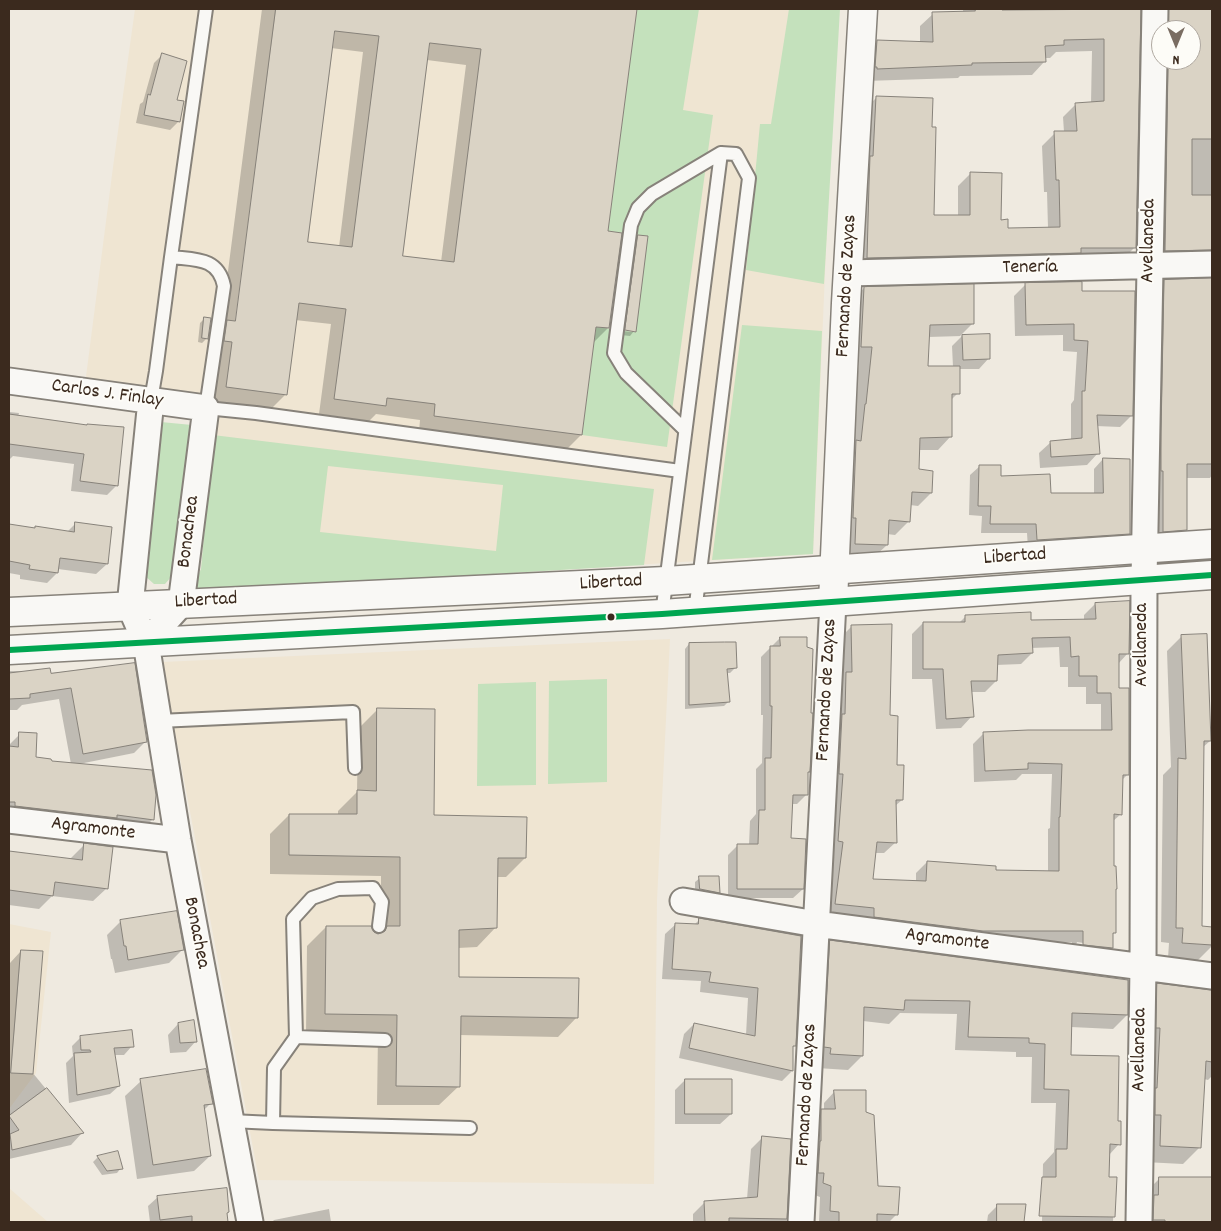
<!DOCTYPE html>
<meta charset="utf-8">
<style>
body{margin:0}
#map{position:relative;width:1221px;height:1231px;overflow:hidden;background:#efeae0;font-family:Dekko,sans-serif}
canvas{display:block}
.frame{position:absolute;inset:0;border:10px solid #3b2a1e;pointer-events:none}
.north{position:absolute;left:1151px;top:20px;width:50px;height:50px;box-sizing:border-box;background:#fdfcf7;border:1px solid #afa8a0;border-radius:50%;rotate:180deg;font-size:14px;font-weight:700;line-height:20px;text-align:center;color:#3b2a1e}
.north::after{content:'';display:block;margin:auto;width:18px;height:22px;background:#7a6d62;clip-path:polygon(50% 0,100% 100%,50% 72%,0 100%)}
</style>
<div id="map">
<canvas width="1221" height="1231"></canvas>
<div class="frame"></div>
<div class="north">N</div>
</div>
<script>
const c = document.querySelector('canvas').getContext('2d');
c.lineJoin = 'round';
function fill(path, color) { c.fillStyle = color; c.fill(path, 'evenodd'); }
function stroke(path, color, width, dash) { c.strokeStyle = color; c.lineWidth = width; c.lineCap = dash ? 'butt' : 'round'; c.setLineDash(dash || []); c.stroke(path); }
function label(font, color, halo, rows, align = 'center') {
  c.font = font + ' Dekko,sans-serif'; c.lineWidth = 4; c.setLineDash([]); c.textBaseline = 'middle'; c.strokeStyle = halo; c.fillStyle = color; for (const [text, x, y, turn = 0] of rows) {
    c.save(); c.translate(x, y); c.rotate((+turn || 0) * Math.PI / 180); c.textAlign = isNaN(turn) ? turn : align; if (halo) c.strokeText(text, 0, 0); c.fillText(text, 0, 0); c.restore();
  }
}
fill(new Path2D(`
 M135 9H838L833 85 813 554 191 592 201 569 216 416 83 400 113 167Z
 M670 639 657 900 654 1184 259 1180 162 662Z
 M9 924 51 932 36 1073 9 1109Z
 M9 1188 48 1222H9Z`), '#efe5d2');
fill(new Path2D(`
 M637 9H699L683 110 713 115 667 447 582 435 596 327 635 332 648 236 608 231Z
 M789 9H840L824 284 746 270 760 124H771Z
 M742 325 822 331 813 554 712 560Z
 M161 422 192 425 171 577 165 584H154L145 576Z
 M213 435 654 489 644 565 191 592 201 569ZM328 466 503 485 496 551 320 532Z
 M607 679V782L548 784 549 681Z
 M536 682V785L477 786 478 684Z`), '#c4e1bc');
fill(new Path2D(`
 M262 9H636L607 232 608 328 593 343 581 435 565 451 419 432 420 420 376 414 369 421 319 414 331 324 295 320 286 394 270 410 211 402ZM331 48 363 52 339 247 306 243ZM427 60 466 65 441 262 402 257Z
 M963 9H1012V11L1046 10V9H1140L1135 247 1122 260 855 270 864 110 877 97 931 128 933 216H958V186L971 173 1000 221 1007 229 1048 228 1047 192H1044L1042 146 1055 133 1064 132 1063 117 1076 104 1091 103 1092 51 1056 52 1050 58H1044V62L1032 75 960 76 958 78 865 81V54L877 41 920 43V26L933 14 963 13Z
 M1162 9H1212V278L1210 270 1151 264ZM1161 30H1191V60H1161Z
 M162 55 179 121 170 130 136 123 140 104 143 102 154 63Z
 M638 236 634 331 630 336 621 335 622 331 632 332V330L622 329 634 241Z
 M1212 280V475L1210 478H1185V530L1171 544 1149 545 1150 296 1165 282Z
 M1026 284 1080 293 1132 415 1120 427 1096 426 1098 453 1087 465 1040 468 1039 453 1051 442 1071 440V404L1074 400 1077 352 1063 351V335L1015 336 1014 296Z
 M864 288 973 323 960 336 988 335 989 358 979 369H958V393L950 401 951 436 938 450H919L918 471 931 493 918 506 910 505 909 521 895 535 887 534V545L873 558 842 557 859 360 848 359 851 302ZM962 336 952 346 953 367H927L928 337Z
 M205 318 207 338 202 343 198 342 200 323Z
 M9 412 19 413 18 417 86 426 117 485 107 495 71 491 74 464 13 456 9 460Z
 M1103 459 1129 533 1119 543 1028 549 1027 533H981L982 516 969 515 970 475 980 466 1000 477 1050 494H1094V469Z
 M76 523 107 564 96 574 58 569 57 573 47 583 20 579V575L9 573V525L34 529 67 532Z
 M1095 604 1128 653 1118 664V689L1128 774 1122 780 1121 814 1112 822 1114 933 1112 935 1111 948 1100 959 1072 955V942H971L825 914 836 684 842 678 840 638 851 627 888 717 902 800 895 806 896 842 884 853H875L872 880 916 882V873L927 862 995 871 1048 872V829L1050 828 1052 774H1022L1016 780 974 782 973 744 984 733 1101 732V704H1086V687H1068V667H1060L1059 647 1031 648 1032 653 1021 664 996 665V681L985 692H971L972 716 961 728 936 729 932 679H912V634L923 623H959L966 616 1030 621 1084 620V615ZM1077 942 1103 946V948L1076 945Z
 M1182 636 1210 741 1202 748 1200 927 1212 928V946L1198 960 1168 958 1169 943 1161 942 1163 775 1171 767 1167 651Z
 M780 638 809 772 806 774 807 794 797 804H791L789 839 803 889 793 898H728V855L738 845H749L750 821 756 814V769L762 763 763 715H761V657Z
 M689 644 735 668 730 673H726L729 701 724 706 685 709V649Z
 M134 664 146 741 134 753 79 764 153 819 143 829 9 816V748L10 744 20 734 35 759 50 762 71 764 59 699 22 705 17 710H9V671H22V673L50 675Z
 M377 710 433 817 525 858 506 877H497L496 927 477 947 458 948 457 978 577 1017 558 1037 459 1035V1086L439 1105H377L378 1034 306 1033 307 946 326 927 373 933 378 935 381 934V876L270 874V834L289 815H338V811L357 792 358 729Z
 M84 845 107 888 93 901 52 896 39 909 9 905V852L71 860V858Z
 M700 878 719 892 714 897 695 894V882Z
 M699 920 800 937 794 1046 792 1048V1071L782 1081 679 1058 684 1034 694 1024 746 1035 748 998 700 992 701 981 662 979 665 934 676 924 694 925Z
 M121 921 183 949 169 963 115 973 112 959H111L107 935Z
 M831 942 1127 1015 1113 1029 1071 1027 1070 1056 1117 1122 1119 1144 1109 1155 1108 1179H1115L1113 1222H1042L1043 1164 1054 1152 1056 1103H1031L1032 1057H1016V1052L955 1050 957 1014 900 1013 889 1024 863 1021 862 1056 848 1070 817 1068V956Z
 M21 951 32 1072 82 1133 71 1145 9 1159V974L10 963Z
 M1158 985 1212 991V1076L1208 1080 1204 1079 1200 1147 1183 1164 1144 1162 1141 1001Z
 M178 1024 196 1041 186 1052 170 1053 168 1035Z
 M81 1037 132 1046 124 1055H114L119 1086 110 1094 69 1103 66 1063 73 1056 72 1046Z
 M685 1080 731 1114 720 1124H675V1090Z
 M141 1081 211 1103 203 1111 210 1156 194 1171 137 1179 125 1096Z
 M835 1091 865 1112 877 1187 897 1214 889 1222H819L820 1197 812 1194 810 1122 822 1111H824V1103Z
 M762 1138 790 1140 786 1222H693V1214L704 1203 747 1199 751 1149Z
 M117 1152 121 1168 117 1173 102 1175 93 1162 98 1157Z
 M1159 1179H1212V1222H1140L1145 1193Z
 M158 1197 226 1214 227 1222H150L148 1206Z
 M998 1205H1025L1023 1222H987L988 1215Z
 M329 1209 331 1222H272L274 1220Z`), '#0003');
const building = new Path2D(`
 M276 9H637L608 231 622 233 609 328 596 327 582 435 434 416 435 404 387 398 386 406 334 399 346 309 299 303 287 395 226 387 232 342 224 341 227 320 235 321ZM335 31 379 36 352 247 308 242ZM430 43 481 49 454 262 403 256Z
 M975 9H1002V10L1141 9 1136 248H1081V253L867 258 869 184 870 156H873L876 96 933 98 932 127H936L934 215H970V172L1002 173 1001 220 1008 219V228L1060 227 1059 180H1056L1054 131H1077L1075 103 1104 101V39L1064 40V45L1045 46 1046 62 972 63V65L877 69V67H875L877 40 933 42 932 12 975 11Z
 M1169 9H1212V139H1192V195H1212V250L1165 251 1168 64H1191V30H1169Z
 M162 53 187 61 177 100 184 101 180 122 144 115 148 94 150 95Z
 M638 235 648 236 636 332 625 330Z
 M1212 278V464H1187V530L1163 532V471H1161V432L1164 280Z
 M1082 282V291H1135L1133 416 1097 415 1100 454 1051 457 1050 441 1082 438V391H1085L1088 341 1074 340V324L1026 325 1025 283Z
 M974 284V324L930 325 928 366H960V394H952V437L920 438 919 469 933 471 932 493 912 492 910 522 889 520 888 545 855 544 856 518H853L856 440 861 441 865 404H866L872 347H861L864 287Z
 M204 317 211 318 208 339 202 338Z
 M990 334V359L963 360 962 335Z
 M9 414 87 425V424L124 427 118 486 80 481 84 454 9 444Z
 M1103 458 1130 459V534L1037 540 1036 524H990L991 506H978L979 465H1001V476L1050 474 1051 493H1103Z
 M75 522 112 527 108 564 60 558 58 573 29 569 30 565 9 561V524L35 528V526L74 532Z
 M1130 601 1129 654H1119V688H1129V775H1123L1122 815 1114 814V866H1116L1117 889H1116V933H1113V948L1083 945V931H983L874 917V908L835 904 843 842 838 841 843 774H839L842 714H845L846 672H852L851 625 892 624 890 715 898 716 897 765H904L903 800H896L897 843 877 842 873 879 926 881 927 861 996 866V870L1059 871V817H1060L1062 764 1028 763V769L985 771 983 732 1028 730H1112L1111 693H1097V676H1079V656L1071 657 1070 637 1032 638 1033 653 998 655 997 681H971L974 717 946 719 943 669H923V622H965V615L1031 612V620L1096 619 1095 603Z
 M1207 634 1211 741H1204L1202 926 1212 927V945L1182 943 1183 928H1176L1178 758 1186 759 1181 635Z
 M780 637H807V647L813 649 811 713H813L810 772H808V795H793L791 838 806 839 804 889H737V844H758L759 810H765V758H771L772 706H770V646H780Z
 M725 642H736L737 668 727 669 730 702 689 705V643Z
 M135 663 147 742 83 754 71 688 30 694V698L9 699V673L50 668 51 673Z
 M377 708 435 709 434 815 527 817 526 858H498L497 928 459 930V977L579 978 578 1018 461 1016 460 1087 396 1086 397 1015 325 1014 326 926H371L374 932 378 934 385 931 387 926H400V857L289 855V814H357V790L376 791Z
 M19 732 37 733 36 757 51 759 52 761 152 770 156 795 154 820 117 815V818L15 806V802H9V746L18 747Z
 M84 843 113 847 108 889 55 882 53 896 9 890V851L82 860Z
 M699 876H719L720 893 700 889Z
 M177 911 184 950 128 960 126 946H124L120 920Z
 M699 918 801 936 796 1046H793V1071L689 1048 694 1023 755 1036 758 988 709 982 711 972 672 969 675 923 698 924Z
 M830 940 1128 980V1015L1072 1013 1071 1055 1119 1056 1118 1121H1121V1145L1110 1144 1109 1177H1117L1115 1217 1039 1216 1042 1177H1056V1149H1067L1069 1090 1044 1089 1045 1044 1029 1043V1038L968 1037 970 1001 905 1000 904 1010 864 1007 863 1056 830 1054 831 1048 824 1047Z
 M21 950 43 951 33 1074 11 1073Z
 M1157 983 1212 990V1062L1206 1061 1201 1148 1160 1146 1161 1115H1155V1088H1157L1160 1028H1156Z
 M194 1020 197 1042 180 1043 178 1023Z
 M132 1030 134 1047 114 1048 120 1086 77 1095 74 1053 91 1052 90 1050H81L80 1036Z
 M206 1069 213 1104 204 1105 211 1156 153 1165 140 1079Z
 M685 1079H732V1114H685Z
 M47 1088 84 1133 12 1150 10 1134 19 1130 9 1116Z
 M834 1090H866V1112L874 1115 878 1186 900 1187 898 1215 877 1214V1222H839V1212L830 1211 831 1186 823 1183 824 1173H818L820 1141H821V1109H835Z
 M762 1136 791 1139 787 1219 729 1218V1222H705L704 1201 757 1197Z
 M118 1151 123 1169 107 1171 97 1156Z
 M1159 1177H1212V1222H1165V1220H1153L1154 1195H1158Z
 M227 1188 229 1212 227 1213 228 1222H192V1216L160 1220 157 1196Z
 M997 1204H1026L1024 1222H997Z`);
fill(building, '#dad3c5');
stroke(building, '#87827a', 1);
const lane = new Path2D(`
 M171 257 206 9
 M151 400 156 371 171 257C195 260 218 257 224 286L206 408 256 413 680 471
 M685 430 626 373 614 353 631 225 638 208 652 194 721 153
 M662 614 721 153 736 154 749 178 695 612
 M159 721 353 712 355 768
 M296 1037 385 1040
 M231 1121 273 1123 274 1068 296 1037 293 919 312 898 338 889 373 888 382 902 379 926
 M273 1123 470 1128`);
const street = new Path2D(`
 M848 273 1212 264
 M9 381 206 408 181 604 146 643
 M151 400 130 606 146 643 178 840 250 1222
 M9 820 178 840
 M683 901 816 924 1212 976
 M801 1222 833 602
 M1139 1222 1143 967 1144 580 1155 9`);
const secondary = new Path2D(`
 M833 602 846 303 863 9`);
const primary = new Path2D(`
 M9 612 666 581 1212 544
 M9 650 662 614 1212 575`);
stroke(lane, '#87827a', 16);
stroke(street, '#87827a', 29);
stroke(secondary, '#87827a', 31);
stroke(primary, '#87827a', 31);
stroke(lane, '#f9f8f5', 12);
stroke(street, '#f9f8f5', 25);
stroke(secondary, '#f9f8f5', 28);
stroke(primary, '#f9f8f5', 28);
stroke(new Path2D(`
 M9 650 662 614 1212 575`), '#00a651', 6);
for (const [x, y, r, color] of [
 [611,617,4.5,"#3b2a1e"]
]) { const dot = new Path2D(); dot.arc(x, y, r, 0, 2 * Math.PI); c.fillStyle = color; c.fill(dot); stroke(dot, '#fdfcf7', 2); }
label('20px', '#3b2a1e', '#fdfcf7', [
 ["Avellaneda",1150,241,-89],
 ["Tenería",1030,269,-1],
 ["Fernando de Zayas",848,286,-87],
 ["Carlos J. Finlay",107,395,8],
 ["Bonachea",190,532,-83],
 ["Libertad",1015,558,-4],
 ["Libertad",611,584,-3],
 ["Libertad",206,602,-3],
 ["Avellaneda",1143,645,-90],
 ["Fernando de Zayas",828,690,-87],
 ["Agramonte",93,830,7],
 ["Bonachea",195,933,79],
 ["Agramonte",947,941,7],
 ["Avellaneda",1141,1050,-89],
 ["Fernando de Zayas",808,1095,-87]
]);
</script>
